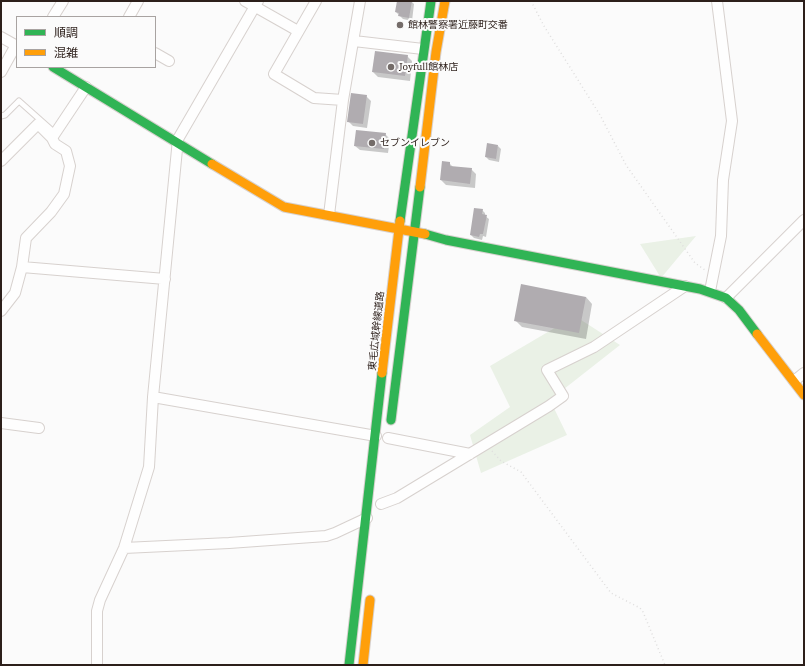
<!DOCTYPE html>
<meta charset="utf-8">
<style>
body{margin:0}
#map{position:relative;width:805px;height:666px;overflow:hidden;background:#fbfbfb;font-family:"Source Serif 4","Noto Sans JP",serif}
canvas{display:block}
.frame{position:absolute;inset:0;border:2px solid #2c1f1a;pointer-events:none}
.legend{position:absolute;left:16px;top:16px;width:140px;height:52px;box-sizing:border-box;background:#fbfbfb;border:1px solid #a8a3a1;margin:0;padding:5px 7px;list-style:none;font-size:12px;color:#2c1f1a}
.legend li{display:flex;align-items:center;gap:8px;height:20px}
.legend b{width:20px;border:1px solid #a8a3a1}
</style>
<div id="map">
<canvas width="805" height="666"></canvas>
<div class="frame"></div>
<ul class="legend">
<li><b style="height:5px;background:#30b455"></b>順調</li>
<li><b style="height:5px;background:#ff9f0a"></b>混雑</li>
</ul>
</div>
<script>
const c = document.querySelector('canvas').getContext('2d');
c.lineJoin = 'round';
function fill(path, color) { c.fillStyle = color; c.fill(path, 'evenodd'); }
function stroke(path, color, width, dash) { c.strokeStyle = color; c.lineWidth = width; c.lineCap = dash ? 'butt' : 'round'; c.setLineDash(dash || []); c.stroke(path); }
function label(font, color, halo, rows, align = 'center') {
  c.font = font + ' "Source Serif 4","Noto Sans JP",serif'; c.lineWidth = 4; c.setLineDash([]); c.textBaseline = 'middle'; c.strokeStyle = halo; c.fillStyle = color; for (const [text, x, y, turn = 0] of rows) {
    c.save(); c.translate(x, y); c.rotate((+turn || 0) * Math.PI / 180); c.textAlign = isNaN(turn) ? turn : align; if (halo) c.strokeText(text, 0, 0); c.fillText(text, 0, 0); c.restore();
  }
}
fill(new Path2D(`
 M696 236 661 278 640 244Z
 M575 316 620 345 550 400 567 435 481 473 470 435 510 407 490 366Z`), '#eaf1e6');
fill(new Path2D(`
 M398 1H411L414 4 412 21 403 19 396 12Z
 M407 56 412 61 410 81 378 77 373 72Z
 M366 96 371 101 367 128 353 126 348 121Z
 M385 134 390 139 388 153 360 150 355 146Z
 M498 146 501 149 499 162 489 160 486 157Z
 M449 163 453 167 471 169 476 174 475 188 446 185 441 180Z
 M482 210 485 213V216L489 219 486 237 483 236 482 240 474 238 471 235Z
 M586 297 592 304 586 339 522 327 515 320Z`), '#0003');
fill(new Path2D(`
 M397 1H412L409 18 398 16 399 13 395 12Z
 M375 51 408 55 405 76 372 72Z
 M351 93 367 95 363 124 347 122Z
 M356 130 386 133 384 149 354 146Z
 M487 143 498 145 496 159 485 157Z
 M442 161 450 162V166L472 168 470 184 440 180Z
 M474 208 483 209 482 214 487 215 483 234H480L479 237 470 235Z
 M521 284 586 297 579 333 514 321Z`), '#b0acb0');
const lane = new Path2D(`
 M1 116 5 115 19 101 55 133`);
const street = new Path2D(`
 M245 1 298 31
 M316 1 274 74 314 98 343 100
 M53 17 63 1
 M129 17 138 1
 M1 37 17 46
 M354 41 423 49
 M155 53 169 61
 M1 72 16 45
 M1 161 38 124 52 138 86 87
 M329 215 343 100 360 1
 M22 267 165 279
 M710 291 721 236 723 180 732 121 717 1
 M726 298 804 220
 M1 311 15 293 22 267 26 238 51 212 64 194 70 166 66 151 55 144 52 138
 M794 381 804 373
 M153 397 376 436
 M1 423 39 428
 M388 438 470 454
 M381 504 397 498 549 406 563 396 547 370 594 347 685 286
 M124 548 229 543 326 536 335 533 367 518
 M97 665V611L100 600 124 548 149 467 153 397 178 139 258 1`);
const fast = new Path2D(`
 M53 67 212 164
 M400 221 431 1
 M425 234 446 240 700 289 726 298 739 310 757 334
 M391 420 420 187
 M349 665 382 373`);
const slow = new Path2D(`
 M212 164 284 207 425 234
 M420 187 436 52 445 1
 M757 334 804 395
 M382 373 400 221
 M363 665 370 600`);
stroke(lane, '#d7d1ce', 7);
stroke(street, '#d7d1ce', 12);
stroke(fast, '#d7d1ce', 11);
stroke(slow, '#d7d1ce', 11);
stroke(new Path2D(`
 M531 1 544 26 600 115 626 165 695 263 705 270
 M492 451 501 461 521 472 611 593 640 608 643 612 665 665`), '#dfdede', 1.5, [1, 3]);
stroke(lane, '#fefefe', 5);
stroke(street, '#fefefe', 10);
stroke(fast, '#30b455', 9);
stroke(slow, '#ff9f0a', 9);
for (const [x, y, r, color] of [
 [400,25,4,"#746c69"],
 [391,67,4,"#746c69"],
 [372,143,4,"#746c69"]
]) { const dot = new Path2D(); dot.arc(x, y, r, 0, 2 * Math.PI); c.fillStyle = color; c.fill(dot); stroke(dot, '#fbfbfb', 1.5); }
label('10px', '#2c1f1a', '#fbfbfb', [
 ["館林警察署近藤町交番",408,25],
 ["Joyfull館林店",399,67],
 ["セブンイレブン",380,143]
], 'left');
label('10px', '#2c1f1a', '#fbfbfb', [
 ["東毛広域幹線道路",377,331,-84]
]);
</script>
